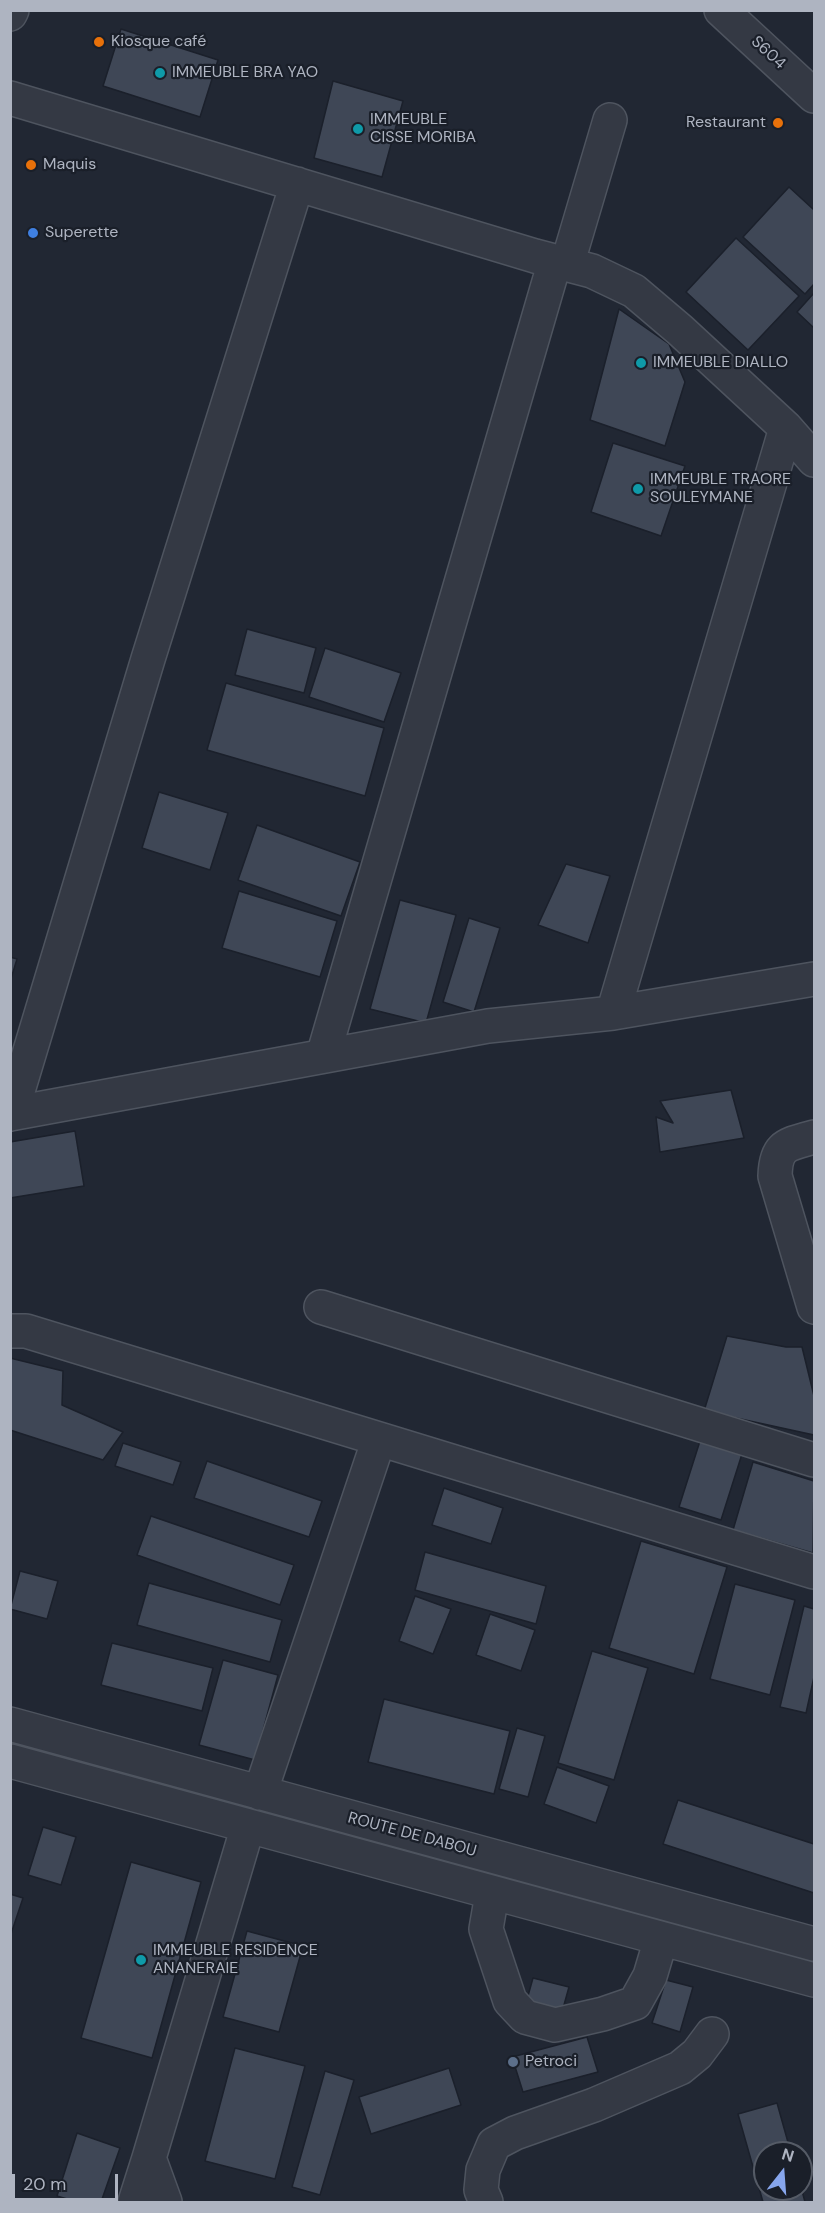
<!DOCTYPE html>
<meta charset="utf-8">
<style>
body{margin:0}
#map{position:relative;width:825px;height:2213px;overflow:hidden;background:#212733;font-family:"DM Sans",sans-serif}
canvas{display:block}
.frame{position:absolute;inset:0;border:12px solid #aeb4c1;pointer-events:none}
.north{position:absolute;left:753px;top:2141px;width:60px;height:60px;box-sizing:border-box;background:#1a1f29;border:2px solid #555b66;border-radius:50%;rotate:17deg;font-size:16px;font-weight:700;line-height:24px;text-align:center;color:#aeb4c1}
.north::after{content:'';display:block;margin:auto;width:21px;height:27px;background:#87a6ed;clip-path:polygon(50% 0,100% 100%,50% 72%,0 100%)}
.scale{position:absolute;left:12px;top:2174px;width:106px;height:27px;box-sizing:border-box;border:3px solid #aeb4c1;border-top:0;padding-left:8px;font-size:18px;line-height:21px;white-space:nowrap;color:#aeb4c1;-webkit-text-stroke:4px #1a1f29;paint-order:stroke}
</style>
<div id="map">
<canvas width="825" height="2213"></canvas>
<div class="frame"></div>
<div class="north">N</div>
<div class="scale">20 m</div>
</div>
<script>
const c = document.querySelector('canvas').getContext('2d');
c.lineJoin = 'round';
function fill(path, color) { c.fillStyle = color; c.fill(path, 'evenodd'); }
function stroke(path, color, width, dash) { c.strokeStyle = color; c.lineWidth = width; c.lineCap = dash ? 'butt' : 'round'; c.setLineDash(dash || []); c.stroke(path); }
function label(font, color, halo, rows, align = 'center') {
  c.font = font + ' "DM Sans",sans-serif'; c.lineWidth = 4.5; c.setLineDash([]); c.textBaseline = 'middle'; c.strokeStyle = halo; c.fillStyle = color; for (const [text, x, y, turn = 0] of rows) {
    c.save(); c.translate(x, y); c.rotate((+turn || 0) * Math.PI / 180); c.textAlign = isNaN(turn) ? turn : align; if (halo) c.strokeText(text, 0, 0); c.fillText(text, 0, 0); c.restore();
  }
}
const building = new Path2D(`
 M121 29 218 60 200 117 103 86Z
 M333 81 403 101 382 177 314 158Z
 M789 187 814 210V284L805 294 743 237Z
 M736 238 799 296 748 350 686 292Z
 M814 293V328L797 312Z
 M619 309 669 344 685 382 665 446 590 420Z
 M613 443 685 466 661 536 591 512Z
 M247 629 316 648 304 693 235 675Z
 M325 648 401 673 384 722 309 697Z
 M226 683 384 728 365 796 207 750Z
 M159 792 228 813 210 870 142 848Z
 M257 825 360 862 341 916 238 880Z
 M566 864 610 876 588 943 538 925Z
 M239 891 337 921 320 977 222 948Z
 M400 900 456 915 426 1023 370 1009Z
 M469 918 500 928 474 1012 443 1002Z
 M10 957 17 959 10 982Z
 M731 1090 744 1138 660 1152 656 1117 673 1123 660 1101Z
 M75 1131 84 1186 10 1198V1142Z
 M727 1336 786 1347H802L814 1396V1435L704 1411Z
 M10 1358 63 1371 62 1405 123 1432 103 1460 10 1430Z
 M700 1441 742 1454 721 1520 679 1507Z
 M123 1443 181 1462 173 1485 115 1466Z
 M207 1461 322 1501 309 1537 194 1498Z
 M753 1462 814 1481 813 1553 733 1530Z
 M444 1488 503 1508 491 1544 432 1525Z
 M151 1516 294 1565 280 1605 137 1555Z
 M641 1541 727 1567 694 1674 609 1648Z
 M425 1552 546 1586 536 1624 415 1590Z
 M20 1571 58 1581 47 1619 10 1609Z
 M149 1583 282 1620 270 1662 137 1625Z
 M735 1584 795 1600 770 1695 710 1679Z
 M415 1596 451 1609 433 1654 399 1641Z
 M804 1606 814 1609V1677L806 1713 780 1707Z
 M490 1614 535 1630 521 1671 476 1655Z
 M112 1643 213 1668 202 1711 101 1685Z
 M592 1651 648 1668 614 1780 558 1763Z
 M223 1660 278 1675 255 1760 199 1745Z
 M384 1699 510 1731 494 1794 368 1762Z
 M517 1728 545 1736 528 1797 499 1789Z
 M557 1767 609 1786 596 1823 544 1804Z
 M678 1800 814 1844V1893L663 1844Z
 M43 1827 76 1837 61 1885 28 1875Z
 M131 1862 201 1882 152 2058 81 2038Z
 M10 1894 23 1898 11 1934H10Z
 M247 1931 303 1946 279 2032 223 2017Z
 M533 1978 569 1987 562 2012 526 2003Z
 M666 1980 693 1987 680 2032 652 2023Z
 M587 2037 598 2072 523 2092 512 2057Z
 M235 2048 305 2066 275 2179 205 2161Z
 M449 2068 461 2105 371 2134 359 2097Z
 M325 2071 354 2080 320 2195 292 2187Z
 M777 2103 791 2153H765V2189H801V2187L805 2202H763L738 2114Z
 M77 2133 120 2148 101 2202H77L57 2196Z`);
fill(building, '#3f4756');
stroke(building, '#1b202b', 1.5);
const minor = new Path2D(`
 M721 10 814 96
 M10 14 12 10
 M10 98 535 256 592 271 634 291 680 330 786 428 814 460
 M567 265 610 120
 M613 1013 786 428
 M323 1056 555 261
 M10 1114 488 1026 613 1013 814 979
 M11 1114 148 659 297 184
 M814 1137C787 1145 776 1144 775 1176L814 1307
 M321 1307 814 1460
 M10 1331H26L814 1572
 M10 1724 814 1944
 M10 1761 814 1980
 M260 1793 379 1439
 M492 1894 486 1929 510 2001 525 2017 555 2025 603 2014 635 2003 650 1976 661 1939
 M135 2202 149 2158
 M165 2202 149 2158 248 1826
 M486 2202 481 2190 483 2170 494 2144 515 2133 594 2105 680 2068 697 2054 712 2034`);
stroke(minor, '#4e545f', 36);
stroke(minor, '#343944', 33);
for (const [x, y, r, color] of [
 [99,42,6,"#e8710a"],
 [160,73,6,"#0f9aa8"],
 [778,123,6,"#e8710a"],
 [358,129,6,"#0f9aa8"],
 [31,165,6,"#e8710a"],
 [33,233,6,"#3f7fe0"],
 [641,363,6,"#0f9aa8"],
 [638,489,6,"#0f9aa8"],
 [141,1960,6,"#0f9aa8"],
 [513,2062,6,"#5c6f8a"]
]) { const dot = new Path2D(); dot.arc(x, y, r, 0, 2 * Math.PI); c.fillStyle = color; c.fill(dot); stroke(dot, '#1a1f29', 2); }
label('16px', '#aeb4c1', '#1a1f29', [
 ["Kiosque café",111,42],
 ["IMMEUBLE BRA YAO",172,73],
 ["IMMEUBLE",370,120],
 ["CISSE MORIBA",370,138],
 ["Restaurant",766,123,"right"],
 ["Maquis",43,165],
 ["Superette",45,233],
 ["IMMEUBLE DIALLO",653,363],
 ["IMMEUBLE TRAORE",650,480],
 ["SOULEYMANE",650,498],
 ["IMMEUBLE RESIDENCE",153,1951],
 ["ANANERAIE",153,1969],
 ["Petroci",525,2062]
], 'left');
label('16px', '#aeb4c1', '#1a1f29', [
 ["S604",768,53,43],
 ["ROUTE DE DABOU",412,1835,15]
]);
</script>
